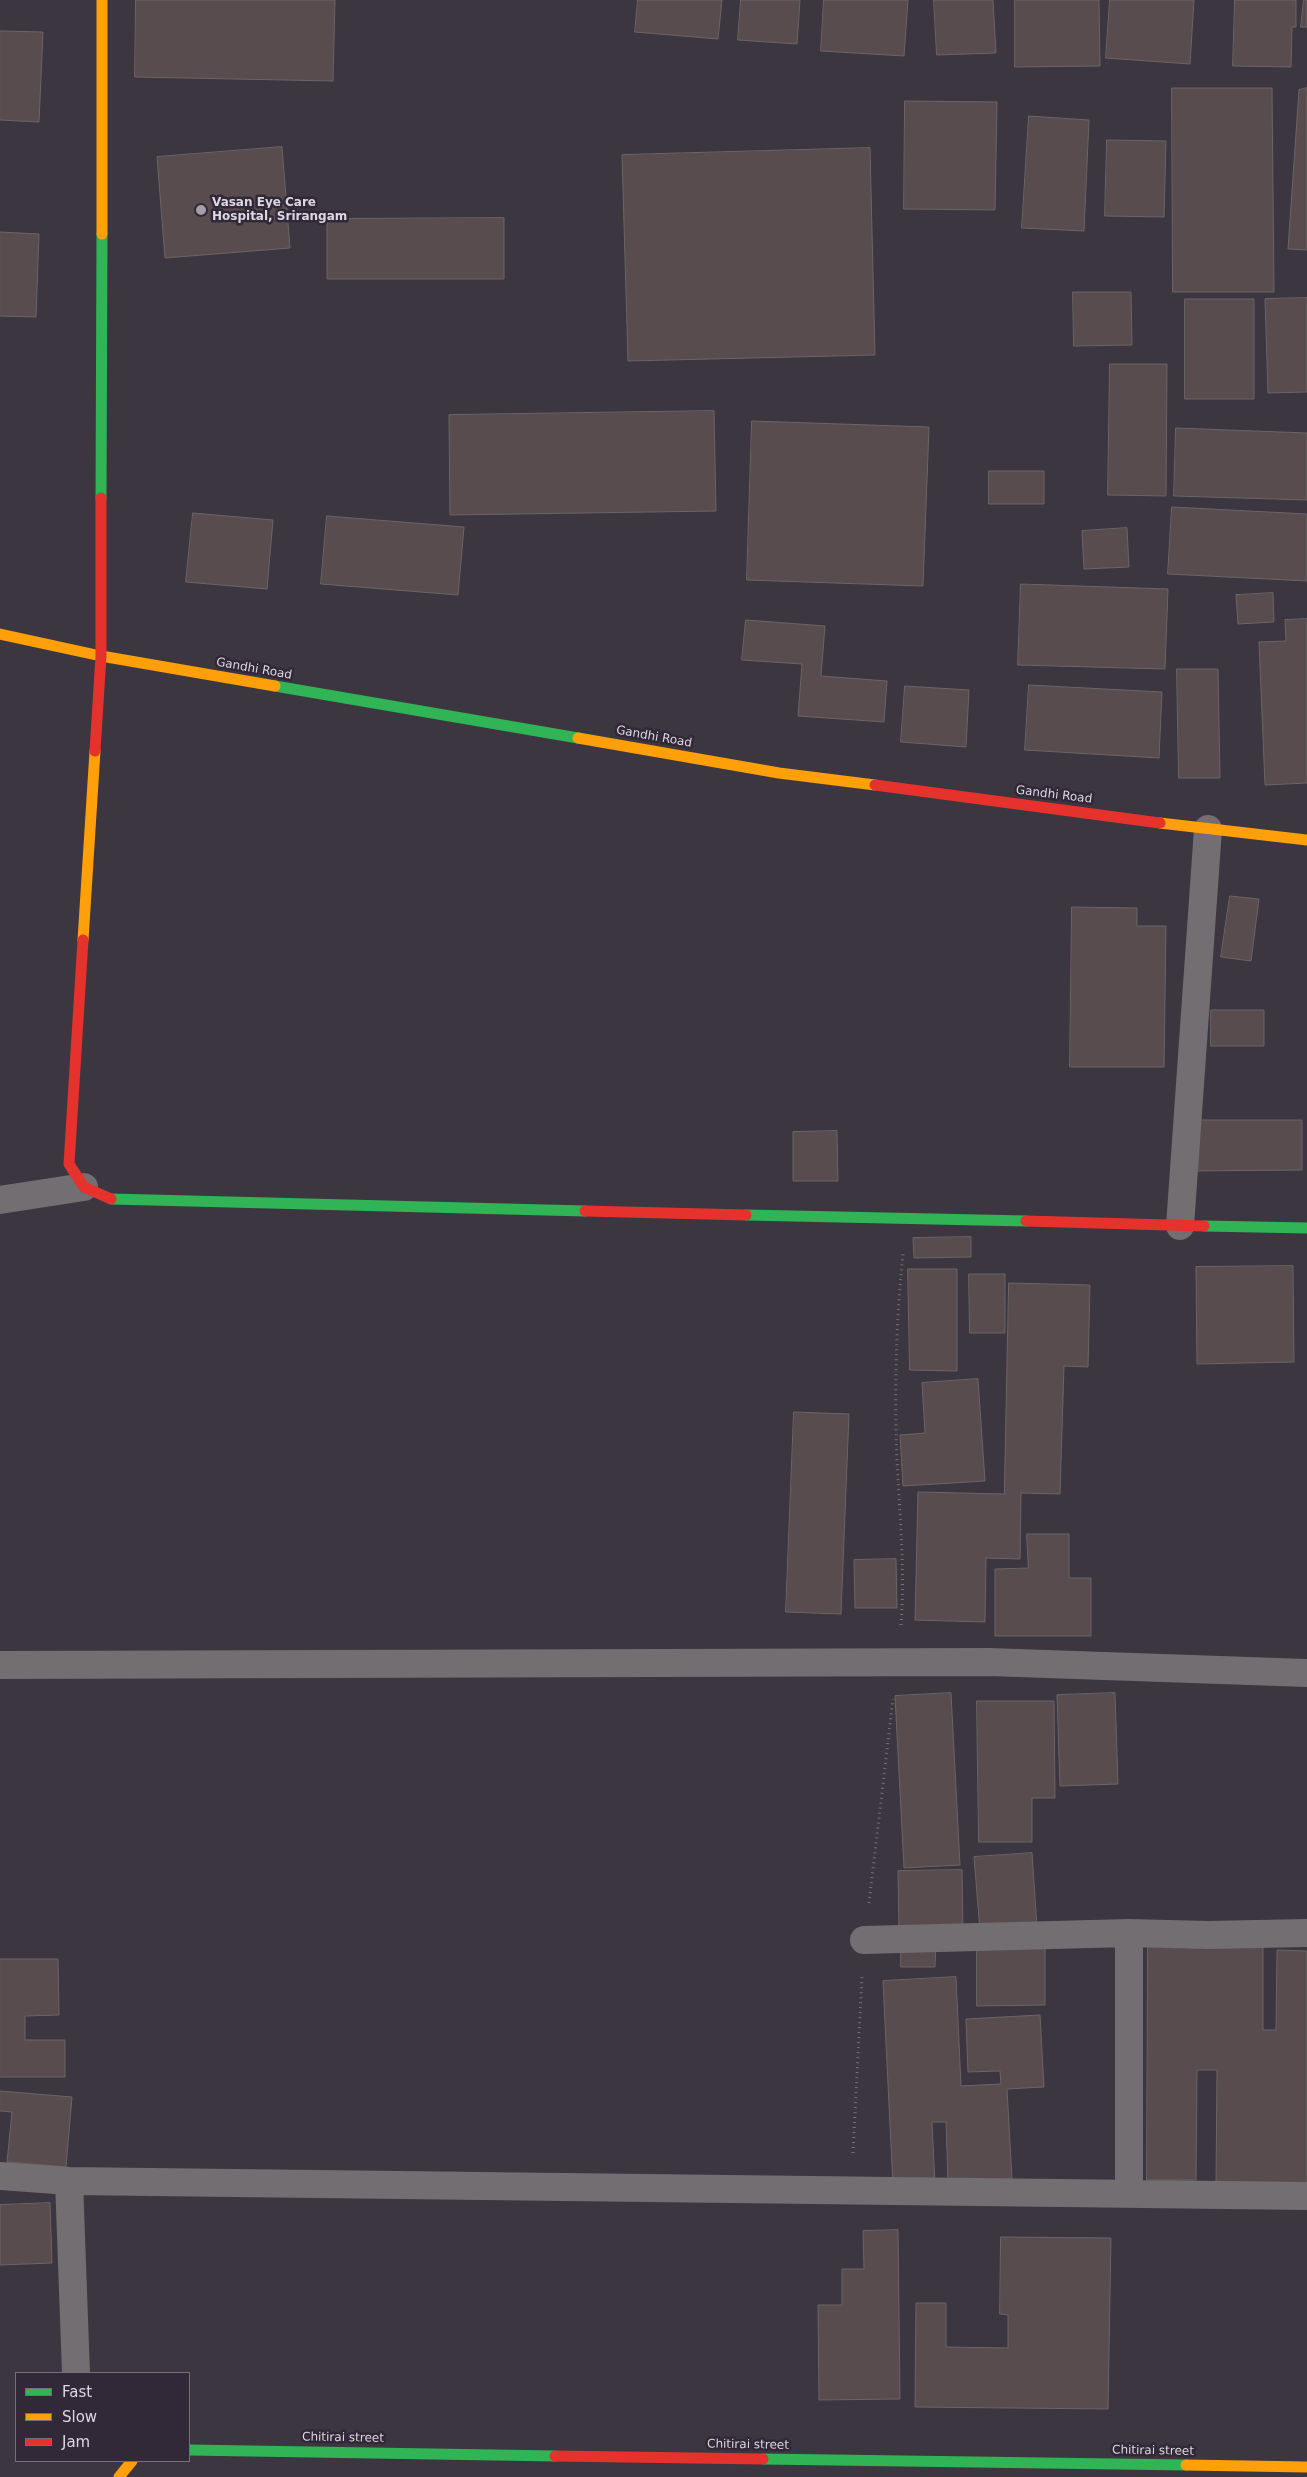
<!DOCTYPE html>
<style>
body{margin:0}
#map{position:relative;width:1307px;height:2477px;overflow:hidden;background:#3b363f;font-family:"DejaVu Sans",sans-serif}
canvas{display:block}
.legend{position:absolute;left:15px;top:2372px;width:175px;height:90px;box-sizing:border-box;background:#312838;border:1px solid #766e7c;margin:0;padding:6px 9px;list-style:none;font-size:15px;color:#ddd7e2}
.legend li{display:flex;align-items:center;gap:10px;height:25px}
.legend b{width:25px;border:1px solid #766e7c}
</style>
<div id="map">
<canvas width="1307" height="2477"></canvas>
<ul class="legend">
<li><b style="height:6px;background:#30b455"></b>Fast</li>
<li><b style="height:6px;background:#ff9f0a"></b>Slow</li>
<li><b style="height:6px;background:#e5322d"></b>Jam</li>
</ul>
</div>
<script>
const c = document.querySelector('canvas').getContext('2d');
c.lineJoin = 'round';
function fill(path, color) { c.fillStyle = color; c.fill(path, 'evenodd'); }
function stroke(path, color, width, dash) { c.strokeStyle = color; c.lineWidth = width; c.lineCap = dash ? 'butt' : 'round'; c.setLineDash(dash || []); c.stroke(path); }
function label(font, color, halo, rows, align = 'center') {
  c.font = font + ' "DejaVu Sans",sans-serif'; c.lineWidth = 5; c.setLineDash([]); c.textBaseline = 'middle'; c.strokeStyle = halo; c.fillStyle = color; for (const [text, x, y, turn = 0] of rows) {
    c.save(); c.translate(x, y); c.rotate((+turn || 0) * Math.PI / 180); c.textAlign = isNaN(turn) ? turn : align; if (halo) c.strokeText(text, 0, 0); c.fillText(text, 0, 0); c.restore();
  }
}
const building = new Path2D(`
 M136 0H335L333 81 135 77Z
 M638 0H722L718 39 635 32Z
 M741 0H800L797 44 738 40Z
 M824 0H908L904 56 821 51Z
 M934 0H993L996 53 937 55Z
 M1015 0H1099L1100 66 1015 67Z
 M1110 0H1194L1190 64 1106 58Z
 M1235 0H1296V27H1292L1291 67 1233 66Z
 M1304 0H1307V27H1301Z
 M0 31 43 32 39 122 0 120Z
 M1172 88H1272L1274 292H1173Z
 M1307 88V250L1288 249 1299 90Z
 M905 101 997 102 995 210 904 209Z
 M1029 116 1089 120 1084 231 1022 228Z
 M1107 140 1166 141 1164 217 1105 216Z
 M282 147 290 248 165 258 157 157Z
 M870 148 875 355 628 361 622 155Z
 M504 218V279H327V219Z
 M0 232 39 234 36 317 0 316Z
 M1073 292H1131L1132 345 1074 346Z
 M1307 298V392L1268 393 1265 299Z
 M1185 299H1254V399H1185Z
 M1110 364H1167L1166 496 1108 495Z
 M714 411 716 511 450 515 449 415Z
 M752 421 929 427 923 586 747 580Z
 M1176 428 1307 433V500L1174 496Z
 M989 471H1044V504H989Z
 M1172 507 1307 514V581L1168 574Z
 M193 513 273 520 267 589 186 582Z
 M327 516 464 527 458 595 321 584Z
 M1127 528 1129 567 1084 569 1082 531Z
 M1021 584 1168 589 1165 669 1018 665Z
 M1273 593 1274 622 1238 624 1236 595Z
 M1307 619V783L1265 785 1259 642 1286 641 1285 620Z
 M746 620 825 626 821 676 887 681 884 722 798 716 802 664 742 660Z
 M1177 669H1218L1220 778H1179Z
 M1029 685 1162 692 1159 758 1025 750Z
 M905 686 969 690 966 747 901 742Z
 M1230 896 1259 899 1251 961 1221 957Z
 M1072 907 1137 908V926H1166L1164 1067H1070Z
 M1211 1010H1264V1046H1211Z
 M1192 1120H1302V1170L1192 1171Z
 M837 1131 838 1181H793V1132Z
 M971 1237V1257L914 1258 913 1238Z
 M1293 1266 1294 1362 1197 1364 1196 1267Z
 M908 1269H957V1371L910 1370Z
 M969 1274H1005V1333H970Z
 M1009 1283 1090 1285 1088 1367 1064 1366 1060 1494 1021 1493 1020 1559 986 1558 985 1622 915 1620 918 1492 1004 1494Z
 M978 1379 985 1481 903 1486 900 1435 925 1433 922 1383Z
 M794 1412 849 1414 841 1614 786 1612Z
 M1027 1534H1069V1578H1091V1636H995V1569L1028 1568Z
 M896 1559 897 1608H855L854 1560Z
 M951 1693 960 1865 904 1868 895 1696Z
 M1115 1693 1118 1784 1060 1786 1057 1695Z
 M977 1701H1054L1055 1798H1032V1842H979Z
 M1032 1853 1037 1927 980 1931 974 1857Z
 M962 1870 963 1932H899L898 1871Z
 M901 1941H936L935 1967H901Z
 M1148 1942 1263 1943V2030H1276L1277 1950 1307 1951V2183H1216L1217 2070H1197L1196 2180H1147Z
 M977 1943H1045V2005L977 2006Z
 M0 1959H58L59 2015 25 2016V2040H65V2077H0Z
 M956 1977 961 2086 1001 2084 1000 2071 968 2072 966 2019 1040 2015 1044 2087 1007 2089 1012 2179 948 2182 946 2122H932L935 2184 893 2187 883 1981Z
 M0 2091 72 2097 66 2167 7 2162 12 2112 0 2111Z
 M50 2203 52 2263 0 2265V2205Z
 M898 2230 900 2399 819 2400 818 2305H842V2269H864L863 2231Z
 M1001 2237 1111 2238 1108 2409 915 2407 916 2303H946V2347L1008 2348V2315L1000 2314Z`);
fill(building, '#594c4e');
stroke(building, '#6b6567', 1);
stroke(new Path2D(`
 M901 1625C906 1560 897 1494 896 1428 895 1371 897 1311 903 1254
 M869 1903 893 1699
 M853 2153 862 1977`), '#757276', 3, [1, 4]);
stroke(new Path2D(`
 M0 1200 84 1187
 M1180 1226 1208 829
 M0 1665 989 1662 1307 1673
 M864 1940 1129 1933 1208 1935 1307 1933
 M0 2176 69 2181 1307 2196
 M69 2181 76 2373
 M1129 2193V1933`), '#726e72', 28);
stroke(new Path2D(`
 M101 498 102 234
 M275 686 578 738
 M111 1199 585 1211
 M746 1215 1026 1221
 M1204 1226 1307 1228
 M189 2450 555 2456
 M763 2459 1186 2465`), '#30b455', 11);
stroke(new Path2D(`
 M102 234V0
 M0 634 101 656 275 686
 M578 738 779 773 875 785
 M1160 823 1307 840
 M83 940 95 751
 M1186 2465 1307 2467
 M119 2477 132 2461`), '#ff9f0a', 11);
stroke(new Path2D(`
 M95 751 101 656V498
 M875 785 1160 823
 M83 940 69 1164 84 1187 111 1199
 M585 1211 746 1215
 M1026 1221 1204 1226
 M555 2456 763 2459`), '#e5322d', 11);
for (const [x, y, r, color] of [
 [201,210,6,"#a49fa9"]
]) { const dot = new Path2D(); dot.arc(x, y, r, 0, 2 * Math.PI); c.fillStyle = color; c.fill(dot); stroke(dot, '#312838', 2); }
label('bold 12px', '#ddd7e2', '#312838', [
 ["Vasan Eye Care",212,203],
 ["Hospital, Srirangam",212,217]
], 'left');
label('12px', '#ddd7e2', '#312838', [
 ["Gandhi Road",254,669,10],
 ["Gandhi Road",654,737,10],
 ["Gandhi Road",1054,795,7],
 ["Chitirai street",343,2438,1],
 ["Chitirai street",748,2445,1],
 ["Chitirai street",1153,2451,1]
]);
</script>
